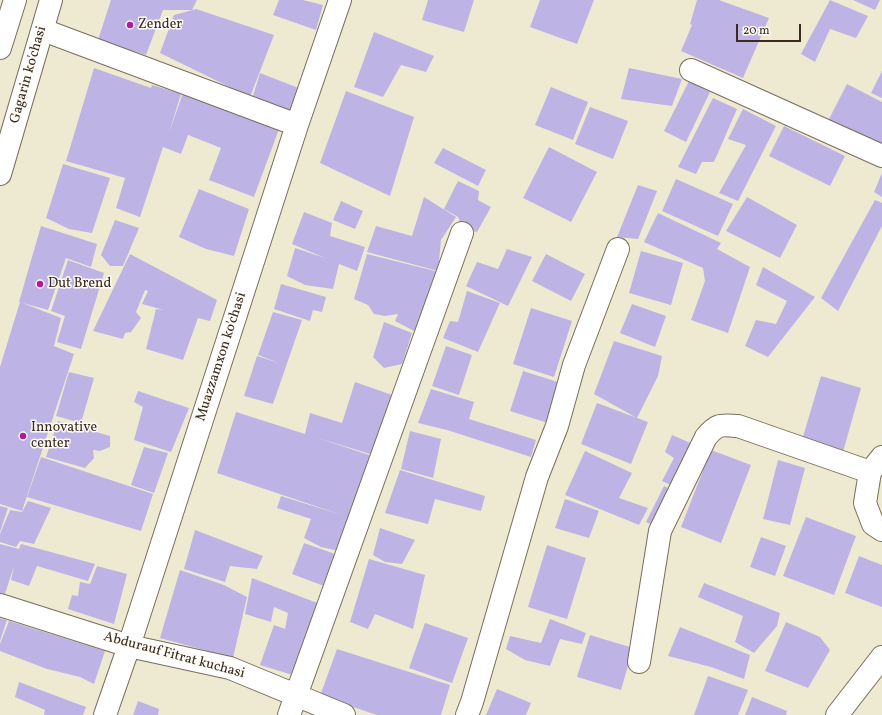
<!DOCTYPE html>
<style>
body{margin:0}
#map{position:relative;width:882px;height:715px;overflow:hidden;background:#eeead2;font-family:Vollkorn,serif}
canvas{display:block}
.scale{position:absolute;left:736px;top:24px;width:65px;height:18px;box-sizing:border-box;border:2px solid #3b2a1e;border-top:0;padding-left:5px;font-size:12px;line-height:14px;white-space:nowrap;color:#3b2a1e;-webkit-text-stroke:3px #fdfcf7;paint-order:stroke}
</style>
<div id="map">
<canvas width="882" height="715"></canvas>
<div class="scale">20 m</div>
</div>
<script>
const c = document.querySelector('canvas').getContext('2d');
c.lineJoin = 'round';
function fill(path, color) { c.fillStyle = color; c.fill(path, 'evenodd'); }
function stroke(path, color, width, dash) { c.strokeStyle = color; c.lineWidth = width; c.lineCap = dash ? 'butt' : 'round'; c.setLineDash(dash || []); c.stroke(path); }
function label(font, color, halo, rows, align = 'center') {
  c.font = font + ' Vollkorn,serif'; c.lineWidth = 3; c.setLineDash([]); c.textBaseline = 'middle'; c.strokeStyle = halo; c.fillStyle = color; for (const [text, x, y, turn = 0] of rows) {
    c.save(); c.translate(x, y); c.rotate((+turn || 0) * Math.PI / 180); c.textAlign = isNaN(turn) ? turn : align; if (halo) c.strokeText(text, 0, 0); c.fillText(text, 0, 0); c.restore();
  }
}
fill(new Path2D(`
 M111 0H197L192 10H163L146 55 98 40Z
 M279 0H303L323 5 316 30 273 15Z
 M428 0H474L464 32 422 20Z
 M540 0H594L577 44 530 27Z
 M697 0H719L769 18 743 78 681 51 692 25 690 24Z
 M830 0 868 16 856 38 830 29 815 62 801 54Z
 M853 0H880L875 10Z
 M196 9 274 35 250 97 160 53 174 15Z
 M374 32 434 56 426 72 401 65 383 97 354 87Z
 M94 68 151 88 152 85 181 94 169 133 183 93 279 129 254 197 209 180 221 148 188 135 181 154 163 147 140 217 116 208 125 178 66 161Z
 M629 68 682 79 672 106 621 99Z
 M882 71V98L871 93Z
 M260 73 301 89 293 113 252 99Z
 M689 81 710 92 686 142 664 131Z
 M847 84 882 102V148L828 121Z
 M551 87 588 102 573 140 535 125Z
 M346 91 414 117 390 196 320 163Z
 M713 98 737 109 714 162H702L696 174 678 167Z
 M590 107 628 121 613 159 575 144Z
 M743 109 776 126 738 201 719 193 746 145 728 139Z
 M784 126 845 156 830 186 769 156Z
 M549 147 597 172 571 222 523 198Z
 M443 148 486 170 478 186 434 163Z
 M63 164 110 178 92 233 69 229 46 218Z
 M882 173V197L874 192Z
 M676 179 733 204 718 236 662 211Z
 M458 181 479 191 478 200 491 207 477 232 463 229 458 217 444 209Z
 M638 185 657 191 638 239 617 237Z
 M199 189 249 209 234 256 206 249 179 237Z
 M424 197 456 217 441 240 438 271 367 252 376 226 412 236Z
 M747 197 797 225 780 258 726 231Z
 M875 200 882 203V226L838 311 821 298Z
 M341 201 363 211 355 229 333 220Z
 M304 212 332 223 330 236 365 247 357 271 339 264 333 289 305 285 287 276 295 248 325 258 292 244Z
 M658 213 721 243 717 249 750 267 728 333 691 320 705 281 703 268 644 242Z
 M115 220 139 228 123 266H110L101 255Z
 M41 226 97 244 91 267 66 258 48 310 19 302Z
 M507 249 532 257 508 306 466 286 477 262 498 269Z
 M641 251 683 263 671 305 629 293Z
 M130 254 217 300 210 321 198 318 183 360 146 349 156 309 164 310 142 304 148 291 145 290 136 312 141 318 131 332 125 333 123 339 93 331Z
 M367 254 439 272 416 332 395 321 398 314 385 316 374 314 368 305 354 299Z
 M546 254 585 274 571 301 532 281Z
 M68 260 104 273 81 349 57 342 65 316 51 311Z
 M763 267 815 297 768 357 745 346 756 320 776 324 787 301 756 285Z
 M281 284 326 297 322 312 313 310 310 321 274 309Z
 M467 291 500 303 478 352 443 338 450 321 458 322Z
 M20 302 61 318 54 346 74 354 22 511 0 504V367Z
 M632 304 666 316 655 347 620 333Z
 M531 308 572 321 554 377 513 364Z
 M273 312 302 320 273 404 244 396 257 356 279 363 258 355Z
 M384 322 412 333 402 364 384 368 373 357Z
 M614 341 662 356 658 376 637 418 594 394Z
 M446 346 472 355 459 395 432 386Z
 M523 371 561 383 548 423 510 411Z
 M69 372 94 378 81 423 56 416Z
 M821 376 861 388 843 452 802 440Z
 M355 382 395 396 373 455 315 437 372 456 339 551 321 547 304 538 311 519 277 508 281 496 342 515 217 473 236 412 305 434 310 413 342 423Z
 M431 389 474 402 469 419 536 440 531 457 447 430 418 423Z
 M138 391 189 408 171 452 134 440 143 407 134 402Z
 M597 403 648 422 631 464 581 444Z
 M58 421 110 436V447L100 451 93 450 94 458 85 468 46 457Z
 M410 431 441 439 433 478 401 469Z
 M672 435 695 445 679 489 662 481 674 458 665 452Z
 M144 447 168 453 154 493 131 485Z
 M711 450 751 465 721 543 681 527Z
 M585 451 632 473 619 498 648 508 639 525 565 495Z
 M41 457 153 494 141 531 27 497Z
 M778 460 805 468 790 525 763 519Z
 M400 470 485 496 481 511 435 499 428 524 385 513Z
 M664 486 674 491 656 527 646 522Z
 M565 499 599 511 589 538 555 528Z
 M28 501 51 508 34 544 20 541 16 547 0 542V534L10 510 22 512Z
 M0 506 8 508 0 532Z
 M806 517 856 536 834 595 783 576Z
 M380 528 415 540 402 564 385 562 373 555Z
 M195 530 263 556 257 569 230 566 225 582 184 569Z
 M761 537 786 546 775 576 750 567Z
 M304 543 335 554 330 578 324 586 292 574Z
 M0 544 19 549 21 544 95 564 88 581 37 566 29 586 11 580 14 566 5 594 0 593Z
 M547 545 586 558 567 619 528 607Z
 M859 556 882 565V607L845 593Z
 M369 559 425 575 413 629 375 614 368 629 350 622Z
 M97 566 127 574 114 624 68 609 72 595 78 596 80 582 90 584Z
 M180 570 224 585 247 597 233 658 160 638Z
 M252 578 320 604 296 676 260 665 274 625 285 629 288 613 274 607 271 622 245 614Z
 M704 583 780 613 777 626 754 653 735 642 743 616 698 597Z
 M0 618 7 620 0 641Z
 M550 619 586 633 582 644 560 639 550 666 525 660 506 649 510 636 541 643Z
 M9 621 105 651 94 684 80 677 47 669 0 651V644Z
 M786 622 820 637 830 650 808 688 765 671Z
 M425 623 468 638 452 683 409 668Z
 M680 627 750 655 744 679 711 667 668 656Z
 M590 635 633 648 621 690 577 677Z
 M337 649 450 685 441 715H377L320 696Z
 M708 676 748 690 738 715H694Z
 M19 682 86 707 83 715H44L45 710 15 697Z
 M497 689 531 703 526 715H486Z
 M752 697 787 711 786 715H745Z
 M138 701 159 709 158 715H133Z`), '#bdb4e5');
const minor = new Path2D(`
 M43 30 297 125
 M691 70 882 156
 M882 457 870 472 865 503 873 524 882 530
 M0 605 129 646 230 668 344 715
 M639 662 660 531 706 437C718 423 721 425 738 426L870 472
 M105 715 129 646 297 125 340 0
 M289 715 462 233
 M467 715 472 702 537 477 557 426 574 365 618 249
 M837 715 882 657`);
const major = new Path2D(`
 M0 48 15 0
 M0 174 51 0`);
stroke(minor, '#7a6d5d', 24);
stroke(major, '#7a6d5d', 24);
stroke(minor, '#fff', 22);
stroke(major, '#fff', 22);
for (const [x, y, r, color] of [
 [130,25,4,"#b5179e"],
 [40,284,4,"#b5179e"],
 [23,436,4,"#b5179e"]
]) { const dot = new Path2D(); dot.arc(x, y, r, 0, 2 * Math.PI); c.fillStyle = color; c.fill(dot); stroke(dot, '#fdfcf7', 1.5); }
label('14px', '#3b2a1e', '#fdfcf7', [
 ["Zender",138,25],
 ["Dut Brend",48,284],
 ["Innovative",31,428],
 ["center",31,444]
], 'left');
label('14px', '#3b2a1e', '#fdfcf7', [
 ["Gagarin ko'chasi",29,75,-74],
 ["Muazzamxon ko'chasi",222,357,-72],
 ["Abdurauf Fitrat kuchasi",174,656,15]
]);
</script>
